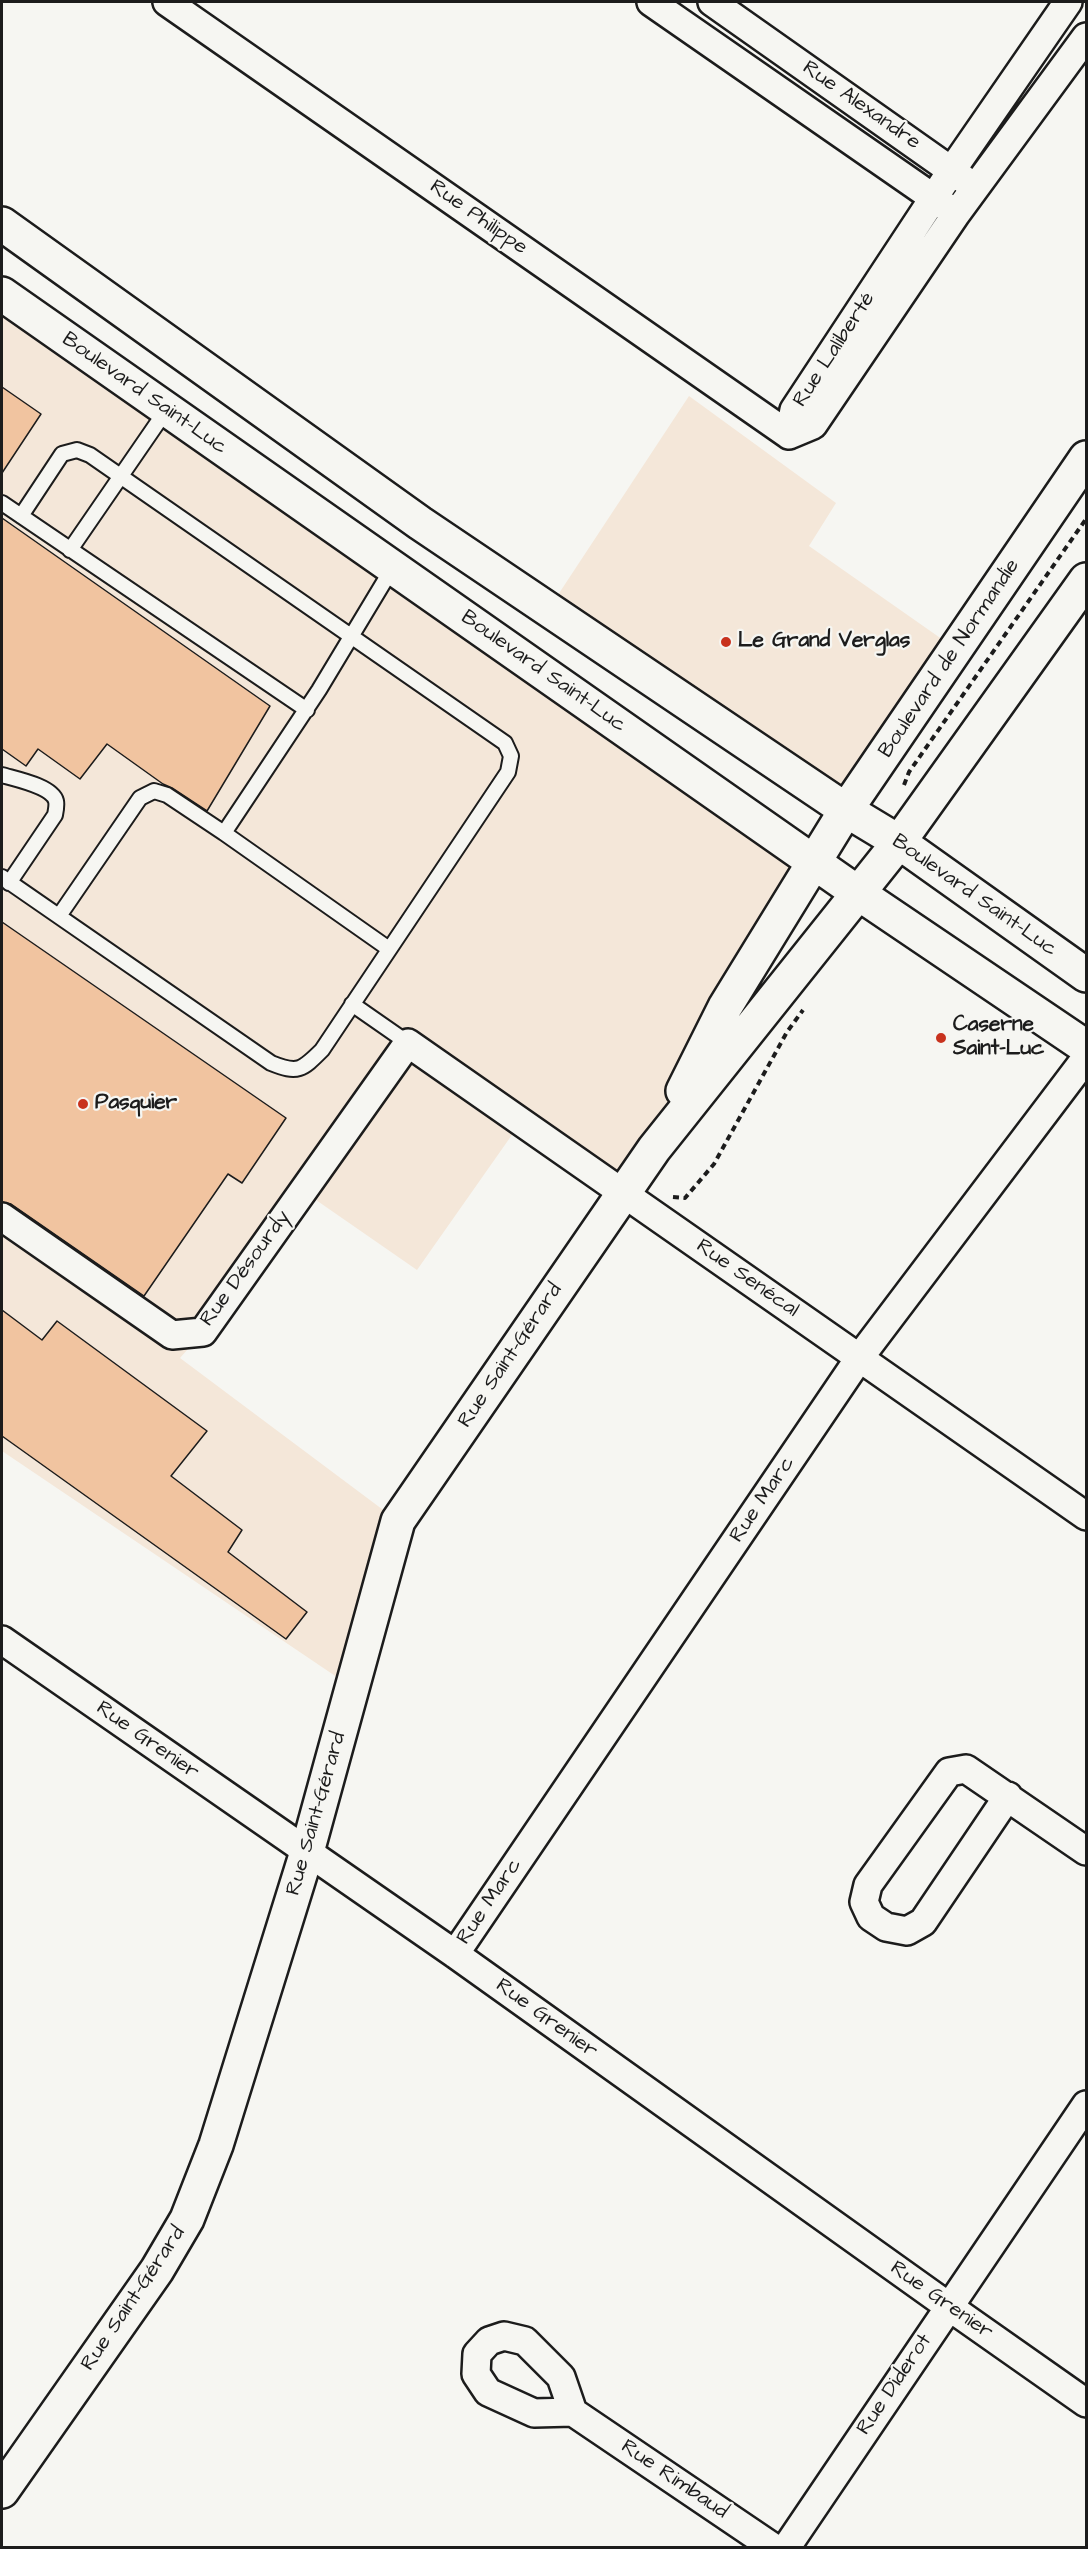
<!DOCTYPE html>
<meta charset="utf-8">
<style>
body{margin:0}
#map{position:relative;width:1088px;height:2549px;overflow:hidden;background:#f6f6f2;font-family:"Architects Daughter",sans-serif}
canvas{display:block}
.frame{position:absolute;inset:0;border:3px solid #1c1c1c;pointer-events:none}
</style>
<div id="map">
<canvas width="1088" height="2549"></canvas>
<div class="frame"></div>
</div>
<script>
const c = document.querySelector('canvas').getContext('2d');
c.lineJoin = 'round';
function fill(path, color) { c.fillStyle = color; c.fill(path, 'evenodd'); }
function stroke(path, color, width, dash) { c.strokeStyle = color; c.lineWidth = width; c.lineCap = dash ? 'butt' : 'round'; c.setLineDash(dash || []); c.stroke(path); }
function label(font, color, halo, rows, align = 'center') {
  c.font = font + ' "Architects Daughter",sans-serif'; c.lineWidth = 4.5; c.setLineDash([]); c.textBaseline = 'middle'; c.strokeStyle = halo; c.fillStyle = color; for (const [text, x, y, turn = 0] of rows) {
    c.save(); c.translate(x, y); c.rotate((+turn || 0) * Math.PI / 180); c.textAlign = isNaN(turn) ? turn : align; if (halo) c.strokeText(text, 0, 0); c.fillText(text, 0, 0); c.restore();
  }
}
fill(new Path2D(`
 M2 294 815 861 623 1192 521 1122 417 1270 303 1191 203 1332 180 1358 398 1521 356 1690 2 1451Z
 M689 396 836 503 809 546 956 649 846 810 548 610Z`), '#f4e7d9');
const building = new Path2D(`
 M2 387 41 414 2 473Z
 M2 518 270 706 207 811 172 788 163 784 107 744 80 779 38 749 26 766 2 749Z
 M2 922 286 1118 242 1183 228 1174 144 1296 11 1204 2 1202Z
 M2 1310 42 1340 57 1321 207 1431 171 1476 242 1530 228 1552 307 1612 286 1639 2 1436Z`);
fill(building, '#f1c4a0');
stroke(building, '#1c1c1c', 1.5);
const lane = new Path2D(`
 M2 503 307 710
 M70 550 167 409
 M2 775C15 779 52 786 56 801 57 805 56 810 55 815L9 883
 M2 877 271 1063C298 1074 302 1070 322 1050L508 772 511 756 505 743 90 455 77 450 62 454 21 516
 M59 916 140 798 154 791 167 795 224 833
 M389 949 224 833 319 690 393 567
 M352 1004 408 1043`);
const street = new Path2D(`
 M167 2 789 435
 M651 2 948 208
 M712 2 966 181
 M1068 2 952 170 794 410 789 435 813 425 956 214 1086 37
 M2 1217 172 1335 203 1332 408 1043 1086 1516
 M2 1640 455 1954 948 2306 1086 2403
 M1008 1796 923 1922 907 1931 886 1927 871 1917 864 1902 868 1885 949 1772 966 1769 1086 1851
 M455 1954 860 1357 1086 1058
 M573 2412 561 2377 525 2341 504 2336 489 2341 477 2354 476 2374 488 2392 534 2413 573 2412 774 2548
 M786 2548 1086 2105`);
const secondary = new Path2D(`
 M2 224 420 523 846 810 899 842 1086 975
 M2 294 858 893 1086 1047
 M683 1091 725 1007 846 810 1086 458
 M2 2491 157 2270 187 2219 216 2145 307 1852 398 1521 654 1149 899 842 1086 580`);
stroke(lane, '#1c1c1c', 18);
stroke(street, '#1c1c1c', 32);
stroke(secondary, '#1c1c1c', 38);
stroke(new Path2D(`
 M904 785 909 772 1086 519
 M673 1197 685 1198 714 1164 787 1032 803 1010`), '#1c1c1c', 4, [6, 4.5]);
stroke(lane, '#f6f6f2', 14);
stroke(street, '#f6f6f2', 27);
stroke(secondary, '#f6f6f2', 33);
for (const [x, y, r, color] of [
 [726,642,6,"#c8321e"],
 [941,1038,6,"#c8321e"],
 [83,1104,6,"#c8321e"]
]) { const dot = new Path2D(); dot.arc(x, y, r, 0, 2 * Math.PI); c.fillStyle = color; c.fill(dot); stroke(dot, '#f6f6f2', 2); }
label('21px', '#1c1c1c', '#f6f6f2', [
 ["Rue Alexandre",861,106,35],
 ["Rue Philippe",478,218,35],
 ["Rue Laliberté",835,350,-57],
 ["Boulevard Saint-Luc",144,394,35],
 ["Boulevard de Normandie",950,659,-56],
 ["Boulevard Saint-Luc",543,672,35],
 ["Boulevard Saint-Luc",974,896,35],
 ["Rue Désourdy",246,1269,-54],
 ["Rue Senécal",747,1279,35],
 ["Rue Saint-Gérard",511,1356,-56],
 ["Rue Marc",763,1500,-56],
 ["Rue Grenier",147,1741,35],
 ["Rue Saint-Gérard",317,1814,-74],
 ["Rue Marc",490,1902,-56],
 ["Rue Grenier",546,2019,36],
 ["Rue Saint-Gérard",134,2299,-56],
 ["Rue Grenier",941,2301,35],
 ["Rue Diderot",895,2385,-56],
 ["Rue Rimbaud",674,2480,34]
]);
label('bold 21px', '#1c1c1c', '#f6f6f2', [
 ["Le Grand Verglas",738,642],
 ["Caserne",953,1026],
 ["Saint-Luc",953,1050],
 ["Pasquier",95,1104]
], 'left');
</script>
